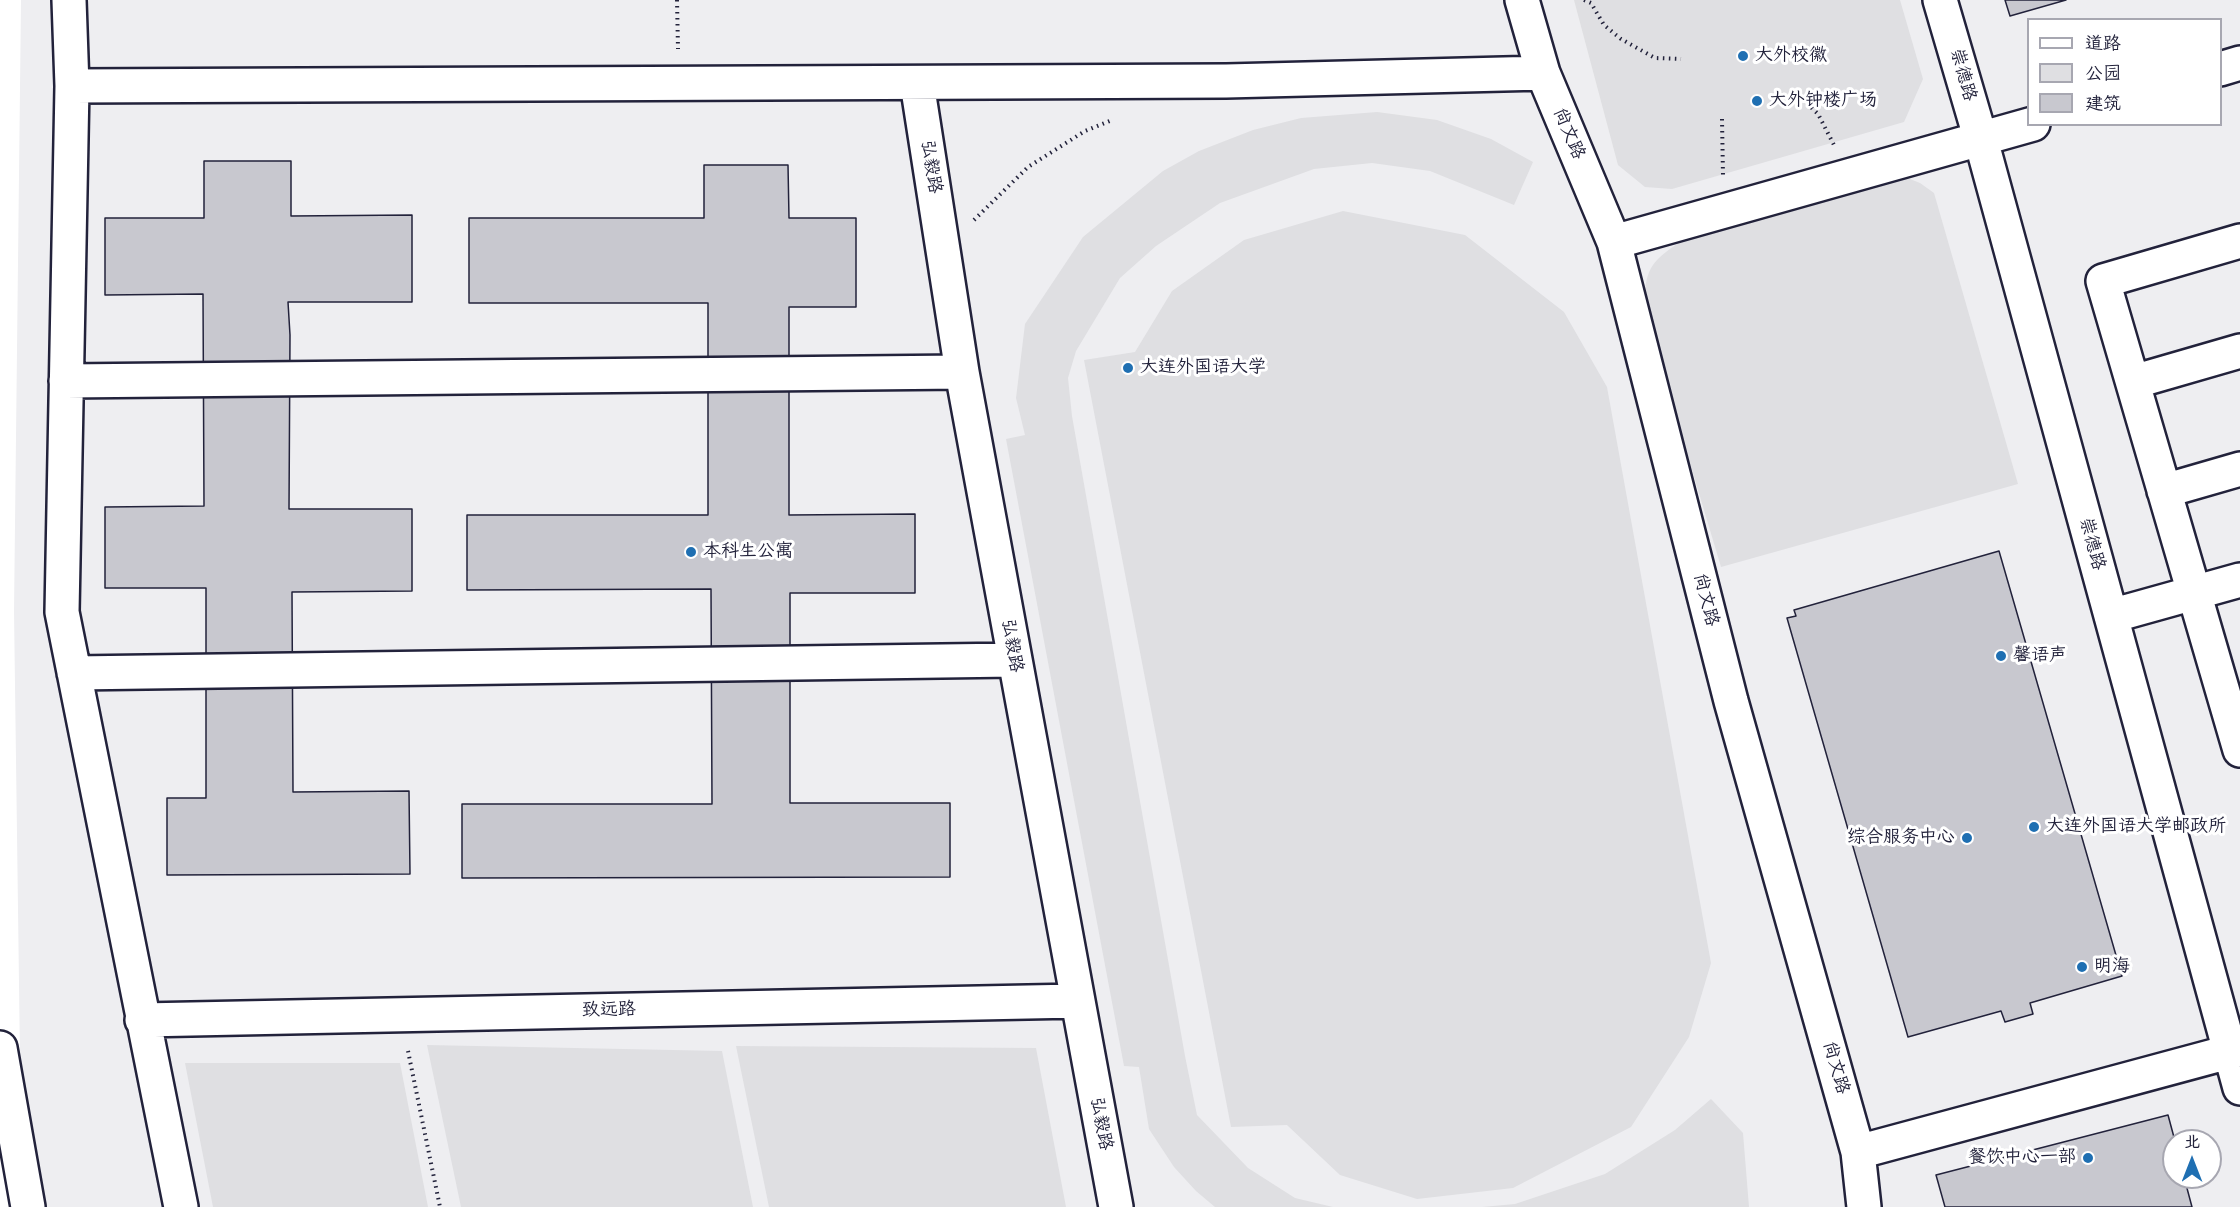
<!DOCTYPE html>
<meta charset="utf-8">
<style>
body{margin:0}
#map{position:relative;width:2240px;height:1207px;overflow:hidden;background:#fff;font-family:Mynerve,"LXGW WenKai TC",sans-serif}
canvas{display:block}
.legend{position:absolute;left:2027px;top:18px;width:195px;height:108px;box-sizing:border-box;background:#fff;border:2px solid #a7a7b1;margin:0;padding:8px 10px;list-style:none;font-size:18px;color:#22223b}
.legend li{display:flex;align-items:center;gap:12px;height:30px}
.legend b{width:30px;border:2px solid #a7a7b1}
.north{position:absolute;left:2162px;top:1129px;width:60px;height:60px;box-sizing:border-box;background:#fff;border:2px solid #a7a7b1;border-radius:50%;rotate:0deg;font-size:16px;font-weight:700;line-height:24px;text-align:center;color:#22223b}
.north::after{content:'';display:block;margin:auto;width:21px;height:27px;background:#1f6fb2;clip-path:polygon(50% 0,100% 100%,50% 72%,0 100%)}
</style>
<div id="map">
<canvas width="2240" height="1207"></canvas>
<ul class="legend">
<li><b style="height:8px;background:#fff"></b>道路</li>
<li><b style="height:16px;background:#dfdfe2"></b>公园</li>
<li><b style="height:16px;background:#c8c8cf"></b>建筑</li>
</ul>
<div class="north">北</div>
</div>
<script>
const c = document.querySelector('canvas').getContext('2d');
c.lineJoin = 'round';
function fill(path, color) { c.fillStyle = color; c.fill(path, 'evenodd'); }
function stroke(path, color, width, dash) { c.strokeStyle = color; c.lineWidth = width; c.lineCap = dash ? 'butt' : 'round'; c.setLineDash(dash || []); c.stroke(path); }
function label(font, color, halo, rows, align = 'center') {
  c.font = font + ' Mynerve,"LXGW WenKai TC",sans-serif'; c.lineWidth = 6; c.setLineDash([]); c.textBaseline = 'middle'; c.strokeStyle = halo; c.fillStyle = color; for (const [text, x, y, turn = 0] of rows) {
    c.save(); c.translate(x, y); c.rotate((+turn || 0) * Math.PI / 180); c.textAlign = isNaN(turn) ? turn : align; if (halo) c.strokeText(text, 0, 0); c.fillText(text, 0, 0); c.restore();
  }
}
fill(new Path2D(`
 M21 0H2240V1207H22L14 611ZM2028 20H2220V124H2028ZM2174 1141H2210V1177H2174Z`), '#eeeef1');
fill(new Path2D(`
 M1574 0H1900L1923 79 1904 122 1672 189 1645 187 1618 165Z
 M1377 112 1437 120 1491 139 1533 162 1514 205 1430 171 1372 163 1314 169 1220 203 1156 246 1120 278 1076 351 1068 378 1072 416 1185 1056 1197 1115 1248 1168 1295 1198 1333 1207H1215L1196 1191 1174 1167 1149 1129 1139 1067 1124 1066 1006 439 1025 435 1016 398 1025 324 1083 237 1163 171 1199 151 1253 130 1301 118Z
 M1905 177 1920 183 1934 193 2018 484 1721 567 1644 309C1645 270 1649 262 1682 241Z
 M1343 211 1465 235 1564 312 1607 387 1711 963 1689 1037 1631 1127 1513 1188 1417 1199 1340 1175 1287 1125 1231 1127 1084 360 1135 352 1172 291 1244 240Z
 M427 1045 722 1051 753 1207H461Z
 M736 1046 1036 1048 1066 1207H769Z
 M185 1063H400L428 1207H213Z
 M1711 1099 1743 1133 1749 1207H1482L1515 1204 1605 1174 1675 1130Z`), '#dfdfe2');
const building = new Path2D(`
 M2005 0H2066L2010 16Z
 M204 161H291V216L412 215V302H288L290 335 289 509H412V591L292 592 293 792 409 791 410 874 167 875V798H206V588H105V507L204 506 203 294 105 295V218H204Z
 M704 165H788L789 218H856V307H789V515L915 514V593H790V803H950V877L462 878V804H712L711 589 467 590V515H708V303H469V218H704Z
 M1999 551 2122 976 2030 1003 2033 1014 2005 1022 2001 1011 1908 1037 1787 618 1796 616 1794 610Z
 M2168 1115 2175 1141 2174 1177H2184L2192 1207H1945L1936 1175Z`);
fill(building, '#c8c8cf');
stroke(building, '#22223b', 1.5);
const street = new Path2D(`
 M69 0 72 86 62 612 181 1207
 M1522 0 1543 73 1614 242 1731 701 1858 1152 1864 1207
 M1940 0 1981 140 2240 1088
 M2220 69 2240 63
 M917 83 962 372 1116 1207
 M72 86 1226 81 1543 73
 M2240 241 2103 281 2240 750
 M1614 242 2033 124
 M66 381 962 372
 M2133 382 2240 351
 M2164 491 2240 469
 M2111 616 2240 580
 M74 673 1014 660
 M142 1020 1077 1001
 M0 1048 28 1207
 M1858 1152 2240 1049`);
stroke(street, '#22223b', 38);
stroke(new Path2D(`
 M677 0 678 49
 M1584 0 1591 3 1604 25 1621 39 1655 58 1681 59
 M1794 91 1818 114 1834 145
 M1722 119 1723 175
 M974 220 1028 167 1085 131 1112 120
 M408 1051 440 1207`), '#22223b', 4, [1.5, 4.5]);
stroke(street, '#fff', 33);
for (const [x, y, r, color] of [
 [1743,56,6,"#1f6fb2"],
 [1757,101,6,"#1f6fb2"],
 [1128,368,6,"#1f6fb2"],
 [691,552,6,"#1f6fb2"],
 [2001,656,6,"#1f6fb2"],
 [2034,827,6,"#1f6fb2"],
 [1967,838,6,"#1f6fb2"],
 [2082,967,6,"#1f6fb2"],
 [2088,1158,6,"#1f6fb2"]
]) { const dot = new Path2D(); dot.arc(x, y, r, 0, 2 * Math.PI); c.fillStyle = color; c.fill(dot); stroke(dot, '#fff', 2); }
label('18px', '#22223b', '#fff', [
 ["大外校徽",1755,56],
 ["大外钟楼广场",1769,101],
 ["大连外国语大学",1140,368],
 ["本科生公寓",703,552],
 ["馨语声",2013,656],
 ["大连外国语大学邮政所",2046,827],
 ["综合服务中心",1955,838,"right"],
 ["明海",2094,967],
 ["餐饮中心一部",2076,1158,"right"]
], 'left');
label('18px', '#22223b', '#fff', [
 ["崇德路",1962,75,74],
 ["尚文路",1568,134,67],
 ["弘毅路",930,167,81],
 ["崇德路",2091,544,75],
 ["尚文路",1705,600,76],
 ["弘毅路",1011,646,80],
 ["致远路",609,1011,-1],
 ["尚文路",1835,1068,74],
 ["弘毅路",1100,1124,79]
]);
</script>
